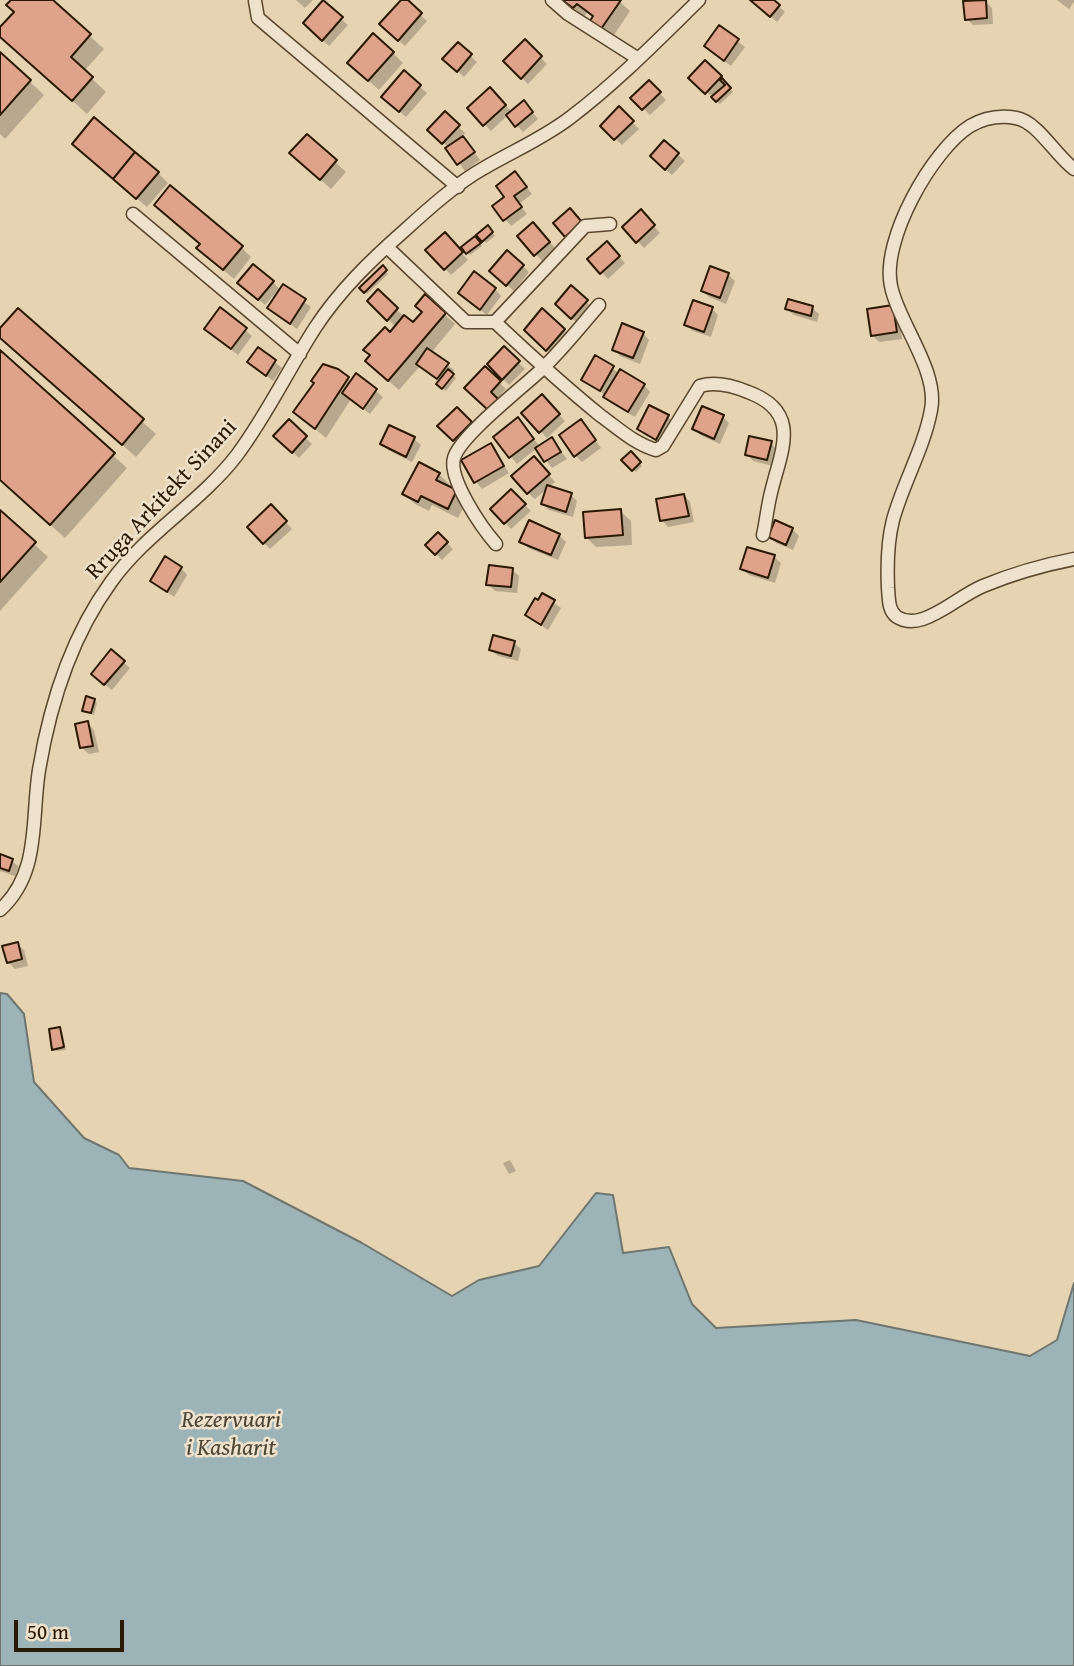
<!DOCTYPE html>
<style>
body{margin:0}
#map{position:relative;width:1074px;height:1666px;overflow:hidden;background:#e6d3b1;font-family:"Gentium Book Plus",serif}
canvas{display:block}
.scale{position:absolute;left:14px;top:1620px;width:110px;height:32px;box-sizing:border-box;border:4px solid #2b1801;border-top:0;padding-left:9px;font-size:21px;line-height:24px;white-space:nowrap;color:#2b1801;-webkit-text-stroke:5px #efe2cc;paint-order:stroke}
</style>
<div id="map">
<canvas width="1074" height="1666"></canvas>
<div class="scale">50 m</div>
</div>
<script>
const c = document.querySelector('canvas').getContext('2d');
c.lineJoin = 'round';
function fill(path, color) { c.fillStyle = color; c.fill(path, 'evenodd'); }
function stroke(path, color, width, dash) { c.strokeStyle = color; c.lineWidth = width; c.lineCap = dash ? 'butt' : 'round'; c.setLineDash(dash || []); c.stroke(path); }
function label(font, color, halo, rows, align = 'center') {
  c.font = font + ' "Gentium Book Plus",serif'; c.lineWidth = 5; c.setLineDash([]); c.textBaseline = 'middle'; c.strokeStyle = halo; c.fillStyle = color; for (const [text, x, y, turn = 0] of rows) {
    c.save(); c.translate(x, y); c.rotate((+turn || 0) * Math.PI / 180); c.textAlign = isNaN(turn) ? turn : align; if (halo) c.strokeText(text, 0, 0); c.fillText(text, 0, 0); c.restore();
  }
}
const water = new Path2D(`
 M0 993 7 994 24 1014 34 1082 84 1138 119 1155 129 1168 243 1181 362 1243 452 1296 479 1280 539 1266 596 1193 613 1195 623 1253 669 1247 692 1304 716 1328 856 1320 1030 1356 1057 1340 1074 1283V1666H0Z`);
fill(water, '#9cb4b8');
stroke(water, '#6f766f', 2);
fill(new Path2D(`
 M13 0H50L104 49 84 71 106 92 87 114 0 35V30L16 12Z
 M296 0H313L305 8Z
 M403 0 427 21 405 46 388 31Z
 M560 0H618L630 11 612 38 602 31 594 18 587 13 584 17Z
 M752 0H772L785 12 777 22Z
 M1057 0H1074V2L1069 9Z
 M985 1 992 8 993 24 973 25 967 19Z
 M341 19 348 25 329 46 311 30Z
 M719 27 745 47 731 66 713 53Z
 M525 42 547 64 528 84 505 61Z
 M458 44 477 62 464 77 451 65Z
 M393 53 403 63 379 90 360 73Z
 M0 54 44 95 5 139 0 134Z
 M705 63 733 92 720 104 691 78Z
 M404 73 427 93 406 117 390 103Z
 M649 82 666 100 650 115 633 98Z
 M490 89 512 112 530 109 538 119 523 132 508 115 491 131 469 108Z
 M619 109 639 129 622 145 602 126Z
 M445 114 465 133 462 136 480 160 465 171 449 148 430 130Z
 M307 136 346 172 331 189 302 163Z
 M664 142 685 161 672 175 658 163Z
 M84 154 158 173 168 183 147 207Z
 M521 180 532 194 519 204 527 214 511 226 494 206 506 197Z
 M641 212 660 233 644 248 624 227Z
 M487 228 495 236 486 243 479 235Z
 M540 231 556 249 542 261 520 236Z
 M445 234 468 260 451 275 428 250Z
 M475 238 482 246 470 255 463 247Z
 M607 244 625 263 608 279 590 259Z
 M241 247 251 257 234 279 209 258Z
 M523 266 529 272 514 291 498 277Z
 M383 268 388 274 367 294 362 288Z
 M728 275 735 281 726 304 709 297 703 291Z
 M273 282 281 291 283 287 311 307 297 329 269 308 280 291 278 290 265 305 246 289Z
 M571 288 593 308 578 324 557 304Z
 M495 289 501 296 487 315 466 299Z
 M378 292 413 325 424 313 425 297 455 324 431 353 454 370 451 374 456 378 446 391 438 384 445 382 420 366 399 390 377 371 390 334 396 327 369 301Z
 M812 308 819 314 817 322 794 315 787 309Z
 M712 309 718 315 711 337 693 331 686 325Z
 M18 310 156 434 136 457 0 336V330Z
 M221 310 252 336 238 355 212 335Z
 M869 310 899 313 902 339 879 342 873 336Z
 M543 311 571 336 554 356 526 330Z
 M643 333 649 340 640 364 620 356 614 349Z
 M258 349 282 368 273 381 249 362Z
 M504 349 525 369 509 385 489 364Z
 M0 353 127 468 65 538 0 479Z
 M596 357 620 374 644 385 650 392 635 417 612 404 606 396 583 379Z
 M485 369 506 389 496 400 503 407 496 415Z
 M357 376 383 397 370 414 351 399 326 438 306 421 348 378 352 382Z
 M542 397 565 421 547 438 524 413Z
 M457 409 477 429 460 446 440 426Z
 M668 417 674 423 663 445 645 435 639 429Z
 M723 417 729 423 720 444 700 435 694 429Z
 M581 421 601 448 582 462 575 455Z
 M289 422 312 444 299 458 275 436Z
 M524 426 540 447 552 439 567 459 552 468 537 448 517 464 495 437Z
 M414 439 421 445 412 462 388 450 382 444Z
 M771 443 777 450 773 466 753 461 747 454Z
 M490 445 509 473 482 489 476 482Z
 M631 453 642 466 636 472 624 460Z
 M540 465 555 482 535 499 528 493Z
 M439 474 449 484 447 487 456 492 466 502 458 518 432 505 429 511 415 504 404 494Z
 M511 491 531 511 511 529 492 509Z
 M571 495 577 501 573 517 549 510 543 504Z
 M684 495 690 502 694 522 668 527 662 520Z
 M271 507 292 529 270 549 249 527Z
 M620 511 631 521 632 545 596 547 586 537Z
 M0 512 48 557 0 611Z
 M776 522 792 529 799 536 793 550 776 543 770 536Z
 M438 534 453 549 442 560 427 545Z
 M559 535 566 542 558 560 528 548 522 541Z
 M774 557 781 563 775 583 749 575 742 569Z
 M181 568 187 575 174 597 152 581Z
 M512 570 519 576 517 593 495 591 488 584Z
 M543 595 561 608 548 630 527 615Z
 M514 643 521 649 518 661 498 656 491 650Z
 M123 662 130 668 112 690 99 680Z
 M94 700 97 703 94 715 87 713 84 710Z
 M87 723 94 730 99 752 89 754 82 748Z
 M0 856 12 861 19 867 15 876 0 871Z
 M17 944 24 950 28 966 15 969 8 962Z
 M60 1029 62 1032 66 1050 57 1051 54 1049Z
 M510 1160 516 1171 509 1174 503 1163Z`), '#0003');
const building = new Path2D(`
 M11 0H53L91 34 71 57 93 77 72 101 0 37V27L14 12 6 5Z
 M323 0 343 17 322 41 303 23Z
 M401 0H408L422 13 398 41 379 24Z
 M562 0H621L601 29 590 21 593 16 577 4 573 8Z
 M750 0H774L780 5 770 17Z
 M986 0 987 18 965 20 963 1Z
 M719 25 739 39 724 61 704 46Z
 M373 33 394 52 368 81 347 63Z
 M525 39 542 56 521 79 503 61Z
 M458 42 472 54 457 72 442 59Z
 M0 52 31 80 0 115Z
 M705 60 722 76 705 94 688 78Z
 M404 70 421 85 399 112 381 97Z
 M722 78 731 88 716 102 711 97 725 85 720 80Z
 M649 80 661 92 642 110 630 98Z
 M490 87 506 105 483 126 467 108Z
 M524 100 533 112 515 127 506 115Z
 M619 106 634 121 614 140 600 126Z
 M445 111 460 125 442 144 427 130Z
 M94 117 135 152 113 179 72 144Z
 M307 134 337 160 320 180 289 153Z
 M463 136 475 152 457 165 445 148Z
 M664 140 679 153 665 170 650 156Z
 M135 152 159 172 136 199 113 179Z
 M515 171 527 187 514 196 522 207 503 221 492 206 504 197 496 186Z
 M170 185 243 246 223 270 196 248 200 244 154 205Z
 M570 208 582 222 565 237 553 223Z
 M641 209 655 225 636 243 622 227Z
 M533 222 550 242 534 256 517 236Z
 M488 225 493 232 482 242 476 235Z
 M445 232 463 252 444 270 425 250Z
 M475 236 481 243 466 254 461 247Z
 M607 241 620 256 600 274 587 259Z
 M507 250 524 265 506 286 489 271Z
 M253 264 274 281 258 300 237 283Z
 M383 265 387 270 364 293 359 288Z
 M710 266 729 273 720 298 701 291Z
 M474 271 496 288 480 310 458 293Z
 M283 284 306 299 290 324 267 308Z
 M571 285 588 300 571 319 555 304Z
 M378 289 398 308 387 321 367 301Z
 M425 294 446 313 388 381 365 361 370 355 363 350 385 327 390 332 404 315 413 322 422 312 415 306Z
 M788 299 813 306 811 316 785 309Z
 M693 300 713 307 704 332 684 325Z
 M893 305 897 332 871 336 867 309Z
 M220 307 247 328 231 349 204 329Z
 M18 308 144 419 122 445 0 338V328Z
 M542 308 565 329 546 351 524 330Z
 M622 323 644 332 633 358 612 350Z
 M504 346 520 361 502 380 487 364Z
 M258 347 276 360 266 376 247 362Z
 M427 348 449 363 437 379 416 364Z
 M0 350 115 453 50 525 0 480Z
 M595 355 614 366 600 391 581 380Z
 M323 364 338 369 349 377 315 429 293 412 314 383 311 381Z
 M485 366 501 381 491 392 498 399 488 410 464 388Z
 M448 369 454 374 442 389 436 384Z
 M620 369 645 384 628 412 603 397Z
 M356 373 377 389 363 409 342 393Z
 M542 394 560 414 539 433 521 413Z
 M649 405 669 415 656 440 637 429Z
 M702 406 724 415 714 439 692 429Z
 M457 407 472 422 453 441 437 426Z
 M518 417 534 439 509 458 493 437Z
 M289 419 307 436 292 453 273 436Z
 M581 419 596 440 574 457 559 435Z
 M389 425 415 437 406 457 380 444Z
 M749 436 772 441 767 460 745 455Z
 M552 437 561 452 544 462 535 448Z
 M491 443 504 466 474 483 461 460Z
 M631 451 641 462 632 471 621 460Z
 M534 456 550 474 527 494 511 476Z
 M419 462 440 473 436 480 457 490 448 509 421 496 418 502 402 494Z
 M547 485 572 493 566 512 541 504Z
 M511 489 526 504 504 524 490 509Z
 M684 494 689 516 660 521 656 499Z
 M271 504 287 521 263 544 247 527Z
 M621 509 623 535 585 538 583 512Z
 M0 510 36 542 0 582Z
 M529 520 560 534 551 555 519 542Z
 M775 520 793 528 786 545 768 537Z
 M438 532 448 542 435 555 425 545Z
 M747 547 775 555 768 578 740 569Z
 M165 556 182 567 167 592 150 581Z
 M489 565 513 568 511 587 486 585Z
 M542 593 555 600 541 625 525 615 535 598 538 600Z
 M493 635 515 641 511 656 489 650Z
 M111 649 125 661 104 685 91 674Z
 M86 696 95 699 91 713 82 711Z
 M88 721 93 746 80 748 75 724Z
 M0 854 13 859 9 871 0 868Z
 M18 942 22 959 7 963 2 946Z
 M60 1027 64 1047 52 1050 49 1029Z`);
fill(building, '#dea38a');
stroke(building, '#2b1801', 2);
const street = new Path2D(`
 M552 0 568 14 637 58
 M255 1 258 18 458 187
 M1074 169C1055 155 1038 122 1016 118 1000 115 984 118 970 126 932 150 881 240 891 286 898 322 939 371 931 410 924 448 903 483 893 520 887 543 887 565 888 588 889 598 888 611 897 617 905 622 914 622 923 619 944 612 962 595 983 586 1012 574 1043 565 1074 559
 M133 214 300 354
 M387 247 466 322H495C530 355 564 386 601 416 619 429 635 444 656 450L663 446 700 386C716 381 733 386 748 392 805 413 779 454 770 497 767 510 766 522 763 535
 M495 322 585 226 610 224
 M496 544C482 528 448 479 454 458 460 436 522 388 541 370 562 350 580 327 599 305
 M0 910C41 873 31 819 39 770 50 704 71 637 111 582 146 533 201 502 237 455 267 415 288 370 315 328 339 291 371 260 404 231 427 210 457 183 484 168 513 151 544 138 571 117 617 82 658 40 699 0`);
stroke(street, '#5a472d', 15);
stroke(street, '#efe2cc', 12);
label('23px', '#2b1801', '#efe2cc', [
 ["Rruga Arkitekt Sinani",162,500,-47]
]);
label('italic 24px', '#4d4738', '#efe2cc', [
 ["Rezervuari",231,1421],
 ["i Kasharit",231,1449]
]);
</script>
